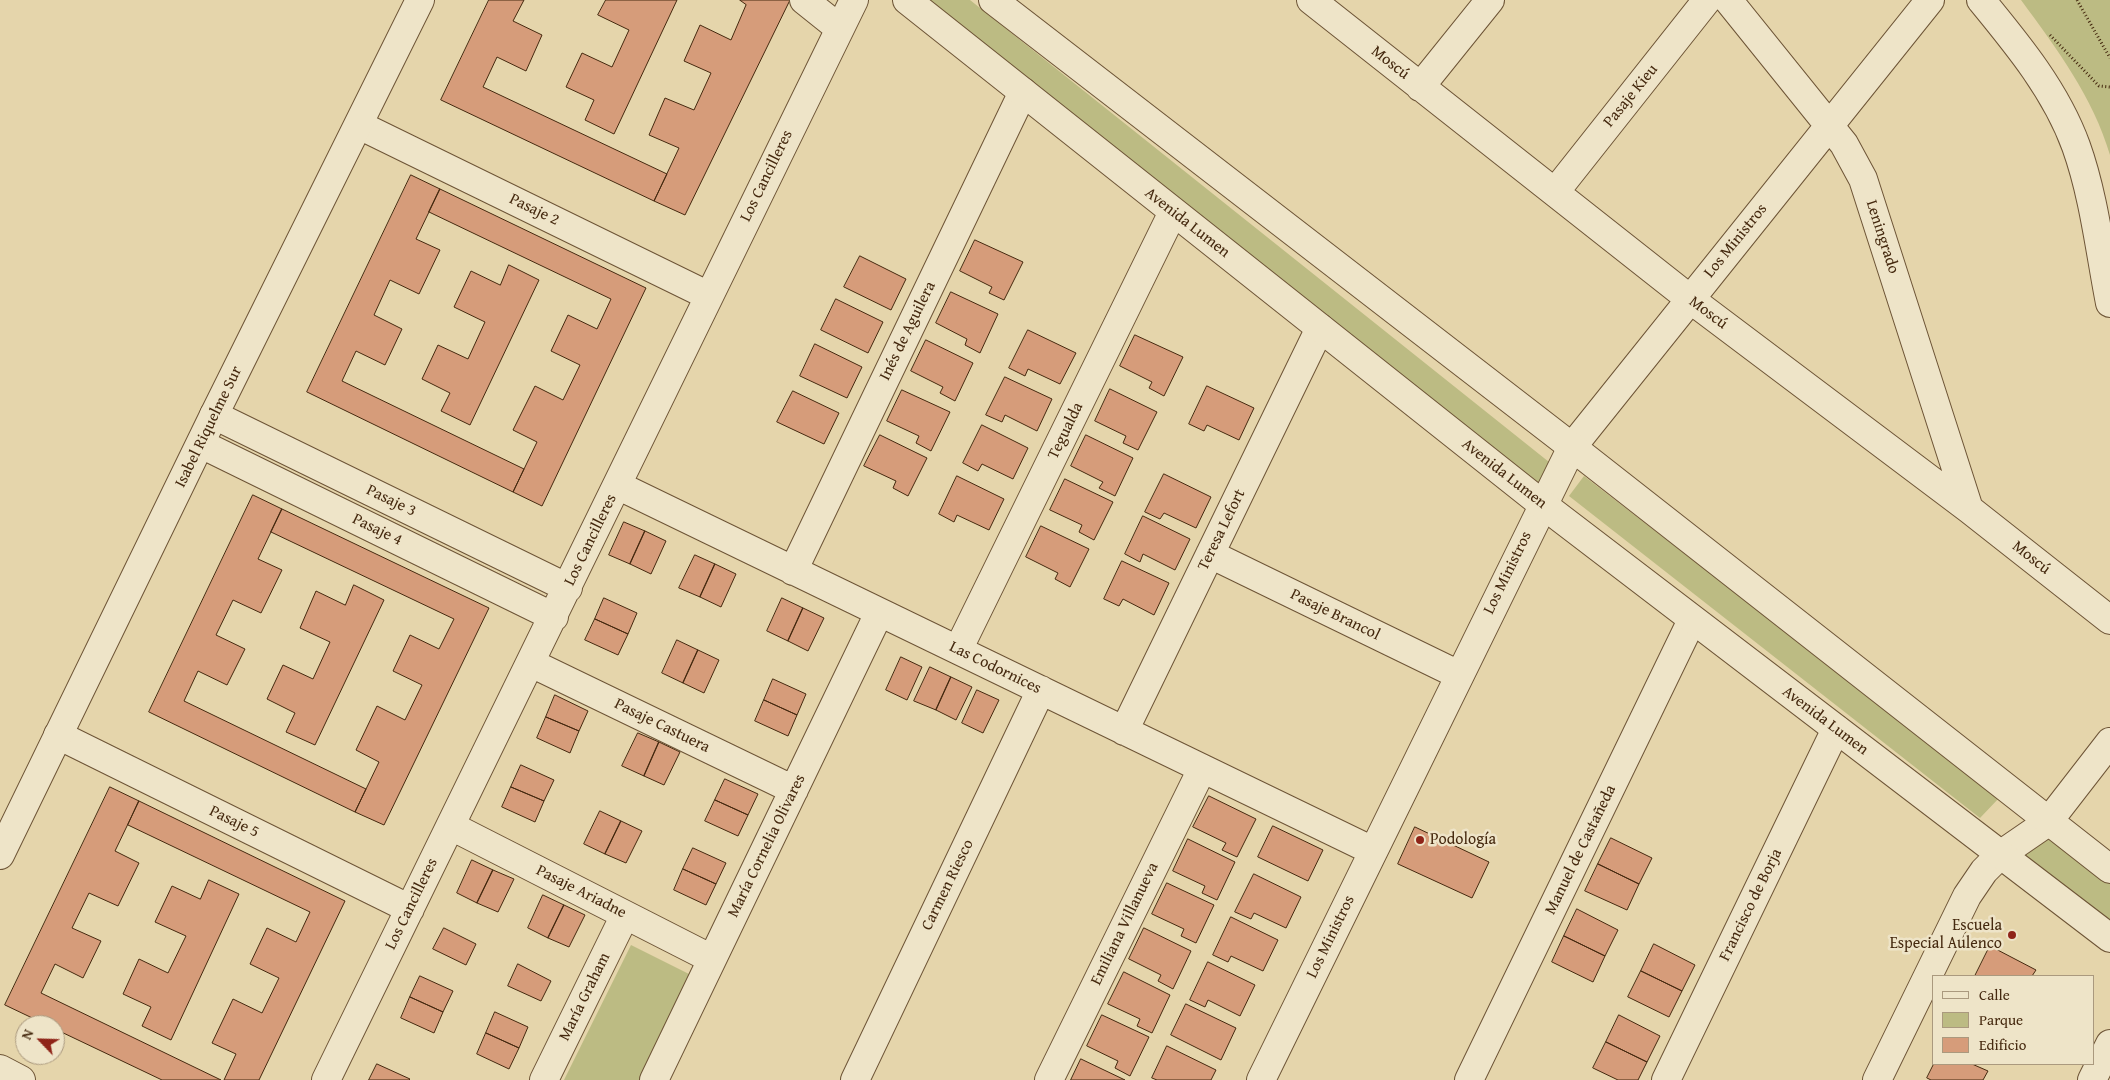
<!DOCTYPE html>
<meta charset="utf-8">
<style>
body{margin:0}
#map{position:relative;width:2110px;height:1080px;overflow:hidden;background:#e5d5ab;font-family:"Gentium Book Plus",serif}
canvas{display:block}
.legend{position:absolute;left:1932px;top:975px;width:162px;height:90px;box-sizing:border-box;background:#eee4c8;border:1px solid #aa997e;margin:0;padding:6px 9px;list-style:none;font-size:15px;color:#45290f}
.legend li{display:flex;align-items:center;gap:10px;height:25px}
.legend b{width:25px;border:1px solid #aa997e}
.north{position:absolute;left:15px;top:1015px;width:50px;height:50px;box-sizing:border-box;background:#eee4c8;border:1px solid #aa997e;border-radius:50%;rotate:294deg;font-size:14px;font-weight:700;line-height:20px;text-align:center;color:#45290f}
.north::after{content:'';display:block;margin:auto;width:18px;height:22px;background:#8f2418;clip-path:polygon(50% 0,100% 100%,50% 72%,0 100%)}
</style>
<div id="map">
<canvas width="2110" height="1080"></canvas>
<ul class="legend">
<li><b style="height:6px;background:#eee4c8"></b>Calle</li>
<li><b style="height:14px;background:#bcbb83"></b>Parque</li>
<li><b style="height:14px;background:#d69c7a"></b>Edificio</li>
</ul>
<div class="north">N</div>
</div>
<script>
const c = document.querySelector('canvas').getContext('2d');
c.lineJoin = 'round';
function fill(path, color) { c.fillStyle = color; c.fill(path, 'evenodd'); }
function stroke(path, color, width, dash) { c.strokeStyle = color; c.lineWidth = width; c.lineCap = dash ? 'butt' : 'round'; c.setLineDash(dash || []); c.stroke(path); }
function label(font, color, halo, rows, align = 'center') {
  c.font = font + ' "Gentium Book Plus",serif'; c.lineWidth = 5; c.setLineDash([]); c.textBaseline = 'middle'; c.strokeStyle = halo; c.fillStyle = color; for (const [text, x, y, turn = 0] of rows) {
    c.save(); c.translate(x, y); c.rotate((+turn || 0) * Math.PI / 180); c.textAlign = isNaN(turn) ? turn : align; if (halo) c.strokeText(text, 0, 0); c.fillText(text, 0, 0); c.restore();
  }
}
fill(new Path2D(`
 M923 0H970L1549 462 1536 489Z
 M2021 0H2110V155C2093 97 2057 49 2021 0Z
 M1584 476 2000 797 1980 818 1569 496Z
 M2028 820 2110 883V923L2013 851Z
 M631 945 693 976 642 1080H564Z`), '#bcbb83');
const building = new Path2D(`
 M489 0H524L513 21 542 35 526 71 497 57 483 87 667 174 654 201 441 100Z
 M606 0H677L614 134 585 120 594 100 566 87 582 53 612 67 629 30 598 15Z
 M740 0H790L685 215 654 201 679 148 649 135 665 98 694 110 711 73 684 61 700 25 731 40 746 5Z
 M411 175 440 189 416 239 440 250 419 294 390 280 374 315 402 329 385 365 356 351 342 381 524 469 513 492 307 392Z
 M440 189 646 288 542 506 513 492 537 442 513 430 535 386 563 400 580 365 551 351 568 315 597 329 611 299 429 212Z
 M975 240 1023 262 1004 300 989 293 992 287 960 271Z
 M860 256 906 279 891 310 844 287Z
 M509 265 539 280 470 425 441 411 450 393 422 379 438 345 468 359 485 322 454 307 471 271 500 285Z
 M951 292 998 314 980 353 965 345 967 339 936 323Z
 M836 299 883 322 868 353 821 330Z
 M1028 330 1076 353 1060 384 1028 369 1025 376 1009 368Z
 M1135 335 1183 357 1164 396 1149 388 1152 382 1120 366Z
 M926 340 973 363 955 401 940 393 943 387 911 371Z
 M815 344 862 367 847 398 800 376Z
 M1005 377 1052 399 1037 431 1005 415 1002 422 986 415Z
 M1207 386 1254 408 1239 440 1207 425 1204 431 1189 424Z
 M1110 389 1157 412 1138 450 1123 443 1126 436 1095 421Z
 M902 390 950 412 931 451 916 443 919 436 887 421Z
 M793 391 839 413 824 444 777 422Z
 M982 425 1028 448 1013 479 982 464 978 471 963 463Z
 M880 435 927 458 908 496 893 488 896 481 864 466Z
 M1086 435 1133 458 1115 496 1099 488 1103 482 1071 466Z
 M1164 474 1211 497 1196 528 1164 513 1160 519 1145 512Z
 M957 476 1004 499 989 530 957 515 954 522 939 514Z
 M1065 479 1113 502 1094 540 1079 532 1082 525 1050 510Z
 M253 495 282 509 258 559 282 570 261 613 233 600 216 635 245 649 227 685 198 671 184 701 366 789 355 812 149 712Z
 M282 509 489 608 384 825 355 812 379 762 356 750 377 706 405 720 422 685 393 671 410 635 439 649 454 619 271 532Z
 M1143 516 1190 539 1175 570 1143 554 1140 562 1125 554Z
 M624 522 645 531 630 564 609 555Z
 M1041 526 1089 549 1070 587 1055 579 1058 573 1026 557Z
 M645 531 666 541 651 574 630 564Z
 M695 555 715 564 700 597 679 588Z
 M1122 561 1169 583 1154 615 1123 599 1119 606 1104 599Z
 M715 564 736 574 721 607 700 597Z
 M354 585 384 600 315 745 286 732 295 713 267 699 283 665 313 679 330 642 300 628 316 591 345 605Z
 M604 598 637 613 628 634 595 619Z
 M782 598 803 608 788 641 767 631Z
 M803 608 824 618 808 651 788 641Z
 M595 619 628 634 618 655 585 640Z
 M677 640 698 650 683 683 662 673Z
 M698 650 719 660 704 693 683 683Z
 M901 657 922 667 907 700 886 690Z
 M930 667 951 677 936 710 914 701Z
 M951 677 972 687 956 720 936 710Z
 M773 679 806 694 797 715 764 700Z
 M977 690 999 700 983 733 962 723Z
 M555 695 588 711 579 731 546 717Z
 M764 700 797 715 788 736 755 721Z
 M546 717 579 731 570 753 537 738Z
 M638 733 659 742 644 776 622 766Z
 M659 742 680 752 664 785 644 776Z
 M521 765 554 780 544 801 511 787Z
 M725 779 758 794 748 815 715 800Z
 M110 787 139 801 115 851 139 863 118 906 89 893 72 928 101 941 83 978 55 964 41 993 221 1080H162L55 1029V1025H47L5 1005Z
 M511 787 544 801 535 822 502 807Z
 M1209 796 1256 819 1237 857 1222 850 1226 843 1193 827Z
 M715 800 748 815 738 836 705 821Z
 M139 801 345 901 259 1080H224L236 1054 212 1043 233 999 262 1013 279 978 250 964 267 928 296 942 310 912 128 825Z
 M600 811 621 821 605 854 584 844Z
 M621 821 642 831 626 863 605 854Z
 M1273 826 1323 850 1308 881 1258 857Z
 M1415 827 1489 862 1472 898 1398 864Z
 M1611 838 1652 858 1639 884 1598 864Z
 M1188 839 1235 862 1217 900 1202 893 1205 886 1173 871Z
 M693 848 726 863 716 884 683 869Z
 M472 860 493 870 477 903 457 893Z
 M1598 864 1639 884 1627 910 1585 891Z
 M683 869 716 884 706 905 674 890Z
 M493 870 514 879 498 912 477 903Z
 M1254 874 1301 897 1286 928 1254 913 1251 919 1235 912Z
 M209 880 239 894 171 1040 142 1026 151 1007 123 994 139 959 168 973 186 936 155 922 172 886 200 899Z
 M1167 883 1214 905 1196 943 1181 936 1184 929 1152 914Z
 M543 895 564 905 548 938 528 928Z
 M564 905 585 915 569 947 548 938Z
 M1577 909 1618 930 1605 956 1564 936Z
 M1231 917 1278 940 1263 971 1231 956 1228 962 1213 955Z
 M444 928 476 944 466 965 433 949Z
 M1144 928 1191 951 1173 989 1158 981 1161 975 1129 959Z
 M1564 936 1605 956 1593 982 1552 962Z
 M1654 944 1695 965 1682 991 1641 971Z
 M1990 946 2036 970 2032 976H1975Z
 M1208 962 1255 985 1240 1016 1208 1000 1205 1007 1190 1000Z
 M518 964 551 981 541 1001 508 986Z
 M1641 971 1682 991 1669 1017 1628 997Z
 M1124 972 1170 995 1152 1033 1137 1026 1140 1019 1108 1004Z
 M420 976 453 991 443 1012 410 997Z
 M410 997 443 1012 434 1033 401 1018Z
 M1186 1004 1236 1028 1221 1060 1171 1035Z
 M495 1012 528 1027 519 1048 486 1033Z
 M1102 1015 1149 1037 1130 1076 1115 1068 1118 1061 1087 1046Z
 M1619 1015 1660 1036 1647 1062 1606 1042Z
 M486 1033 519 1048 509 1069 477 1054Z
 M1606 1042 1647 1062 1638 1080H1618L1593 1068Z
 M1167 1046 1216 1070 1211 1080H1157L1152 1078Z
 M1081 1059 1125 1080H1071Z
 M377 1064 410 1079 409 1080H369Z
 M1934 1064H1972L1988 1071 1983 1080H1931L1927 1078Z`);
fill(building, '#d69c7a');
stroke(building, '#45290f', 1);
const minor = new Path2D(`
 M804 0 839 28
 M1311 0 1690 299 1969 509 2110 620
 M1728 0 1844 144 1863 179 1969 509
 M1981 0C2018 45 2056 91 2076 146 2094 196 2100 252 2110 303
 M1420 87 1490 0
 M359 125 709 296
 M1555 192 1707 0
 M214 415 568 588
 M201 444 554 617
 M617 485 1373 851
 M1210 554 1459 675
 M793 571 1023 92
 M958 650 1173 212
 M531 663 794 790
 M1124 731 1320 328
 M58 735 410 909
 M451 826 712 959
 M0 1069 21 1080
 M326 1080 854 0
 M544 1080 625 915
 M654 1080 879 613
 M855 1080 1041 690
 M1049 1080 1202 769
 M1261 1080 1572 447 1930 0
 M1469 1080 1692 620
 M1666 1080 1836 729
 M1877 1080 1967 896 1984 871 2000 855 2048 822 2110 742
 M2092 1080 2110 1044`);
const tertiary = new Path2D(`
 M907 0 1542 504 2110 938
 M993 0 1572 447 2110 869
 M0 855 214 415 420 0`);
stroke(minor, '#6d5436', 30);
stroke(tertiary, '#6d5436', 30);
stroke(new Path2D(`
 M2077 0 2110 58
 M2050 35 2099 86 2110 87`), '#45290f', 3, [1, 2.5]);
stroke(minor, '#eee4c8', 28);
stroke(tertiary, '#eee4c8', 28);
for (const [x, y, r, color] of [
 [1420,840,5,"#8f2418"],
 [2012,935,5,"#8f2418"]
]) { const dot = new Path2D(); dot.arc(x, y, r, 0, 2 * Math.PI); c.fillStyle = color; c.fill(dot); stroke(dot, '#eee4c8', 2); }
label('16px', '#45290f', '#eee4c8', [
 ["Moscú",1390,63,38],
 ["Pasaje Kieu",1631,96,-51],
 ["Los Cancilleres",767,176,-64],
 ["Pasaje 2",534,210,26],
 ["Avenida Lumen",1187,223,38],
 ["Leningrado",1882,237,72],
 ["Los Ministros",1736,241,-51],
 ["Moscú",1708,313,37],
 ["Inés de Aguilera",908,331,-64],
 ["Isabel Riquelme Sur",209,427,-64],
 ["Tegualda",1066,431,-64],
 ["Avenida Lumen",1504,474,38],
 ["Pasaje 3",391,501,26],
 ["Pasaje 4",377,530,26],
 ["Teresa Lefort",1222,530,-64],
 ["Los Cancilleres",591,540,-64],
 ["Moscú",2031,558,38],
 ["Los Ministros",1508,573,-64],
 ["Pasaje Brancol",1335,615,26],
 ["Las Codornices",995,668,26],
 ["Avenida Lumen",1825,721,37],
 ["Pasaje Castuera",662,726,26],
 ["Pasaje 5",234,822,26],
 ["María Cornelia Olivares",767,846,-64],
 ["Manuel de Castañeda",1581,850,-64],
 ["Carmen Riesco",948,885,-64],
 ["Pasaje Ariadne",581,892,27],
 ["Los Cancilleres",412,904,-64],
 ["Francisco de Borja",1751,905,-64],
 ["Emiliana Villanueva",1125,924,-64],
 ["Los Ministros",1331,937,-64],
 ["María Graham",585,997,-64]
]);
label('16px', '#45290f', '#eee4c8', [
 ["Podología",1430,840],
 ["Escuela",2002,926,"right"],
 ["Especial Aulenco",2002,944,"right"]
], 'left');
</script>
